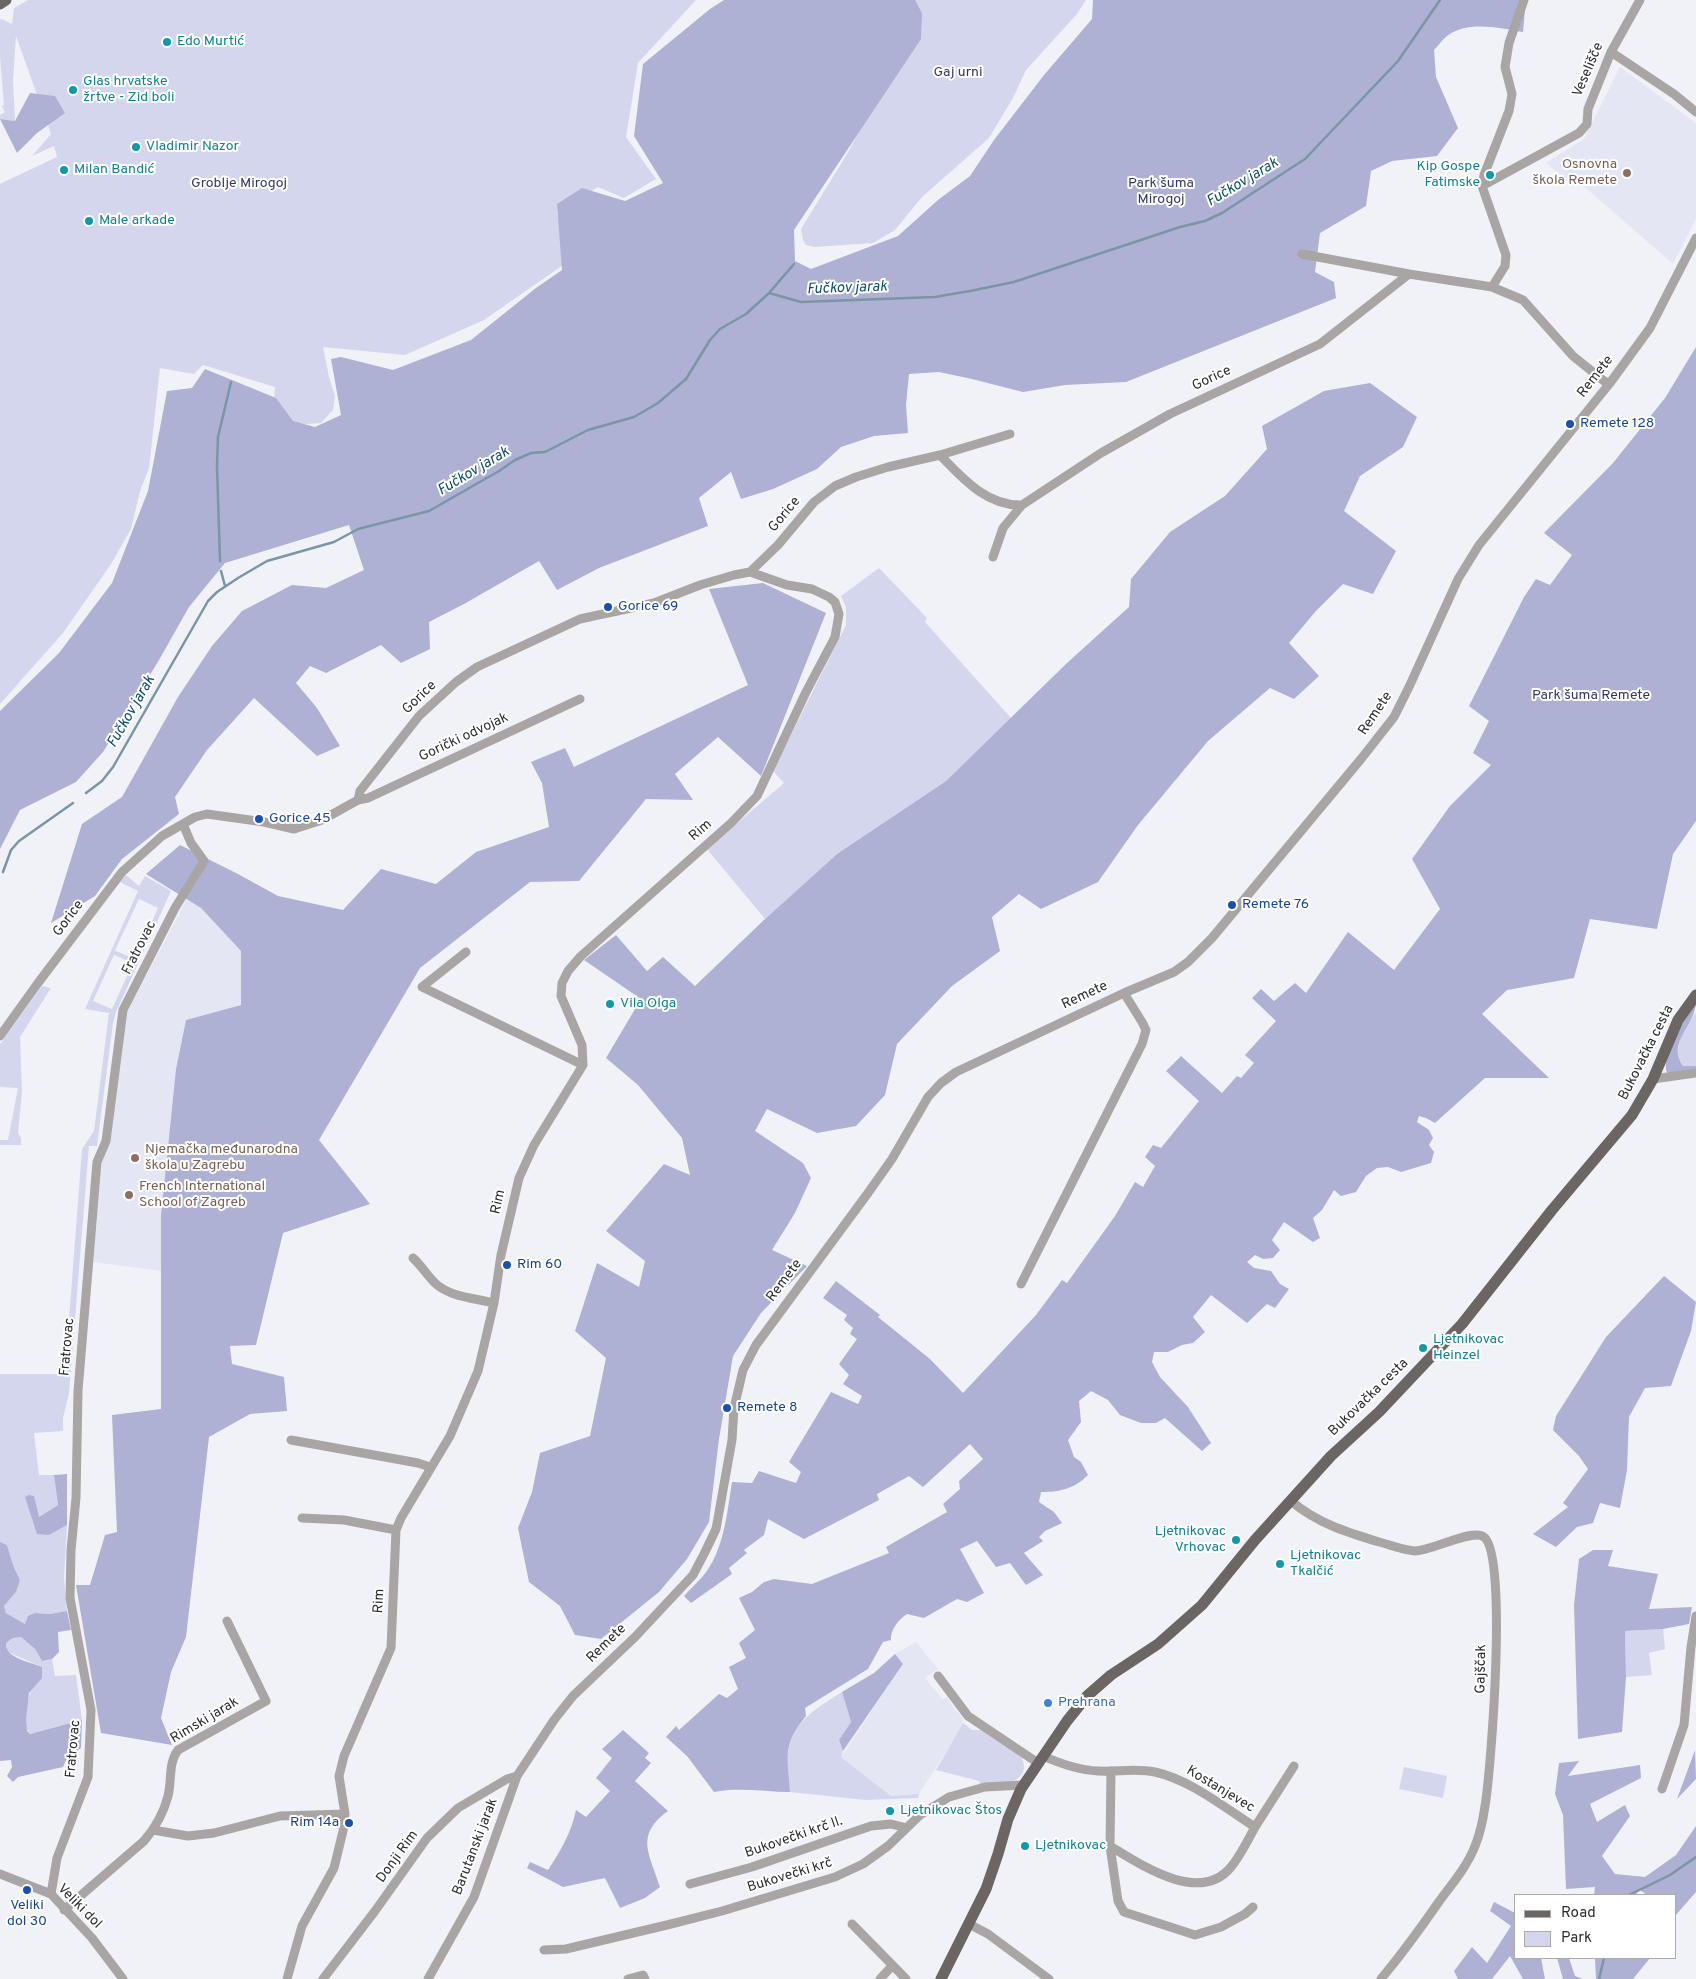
<!DOCTYPE html>
<meta charset="utf-8">
<style>
body{margin:0}
#map{position:relative;width:1696px;height:1979px;overflow:hidden;background:#f1f1f8;font-family:Overpass,sans-serif}
canvas{display:block}
.legend{position:absolute;left:1514px;top:1894px;width:162px;height:65px;box-sizing:border-box;background:#fff;border:1px solid #ababac;margin:0;padding:6px 9px;list-style:none;font-size:15px;color:#2c2d2f}
.legend li{display:flex;align-items:center;gap:10px;height:25px}
.legend b{width:25px;border:1px solid #ababac}
</style>
<div id="map">
<canvas width="1696" height="1979"></canvas>
<ul class="legend">
<li><b style="height:6px;background:#6b6564"></b>Road</li>
<li><b style="height:14px;background:#d4d6ee"></b>Park</li>
</ul>
</div>
<script>
const c = document.querySelector('canvas').getContext('2d');
c.lineJoin = 'round';
function fill(path, color) { c.fillStyle = color; c.fill(path, 'evenodd'); }
function stroke(path, color, width, dash) { c.strokeStyle = color; c.lineWidth = width; c.lineCap = dash ? 'butt' : 'round'; c.setLineDash(dash || []); c.stroke(path); }
function label(font, color, halo, rows, align = 'center') {
  c.font = font + ' Overpass,sans-serif'; c.lineWidth = 4; c.setLineDash([]); c.textBaseline = 'middle'; c.strokeStyle = halo; c.fillStyle = color; for (const [text, x, y, turn = 0] of rows) {
    c.save(); c.translate(x, y); c.rotate((+turn || 0) * Math.PI / 180); c.textAlign = isNaN(turn) ? turn : align; if (halo) c.strokeText(text, 0, 0); c.fillText(text, 0, 0); c.restore();
  }
}
fill(new Path2D(`
 M1620 67 1696 123V219L1673 264 1579 182 1573 186 1546 163 1584 139Z
 M187 899 201 908 241 951V1005L186 1020 176 1069 161 1215V1271L93 1262 102 1162 127 1012Z
 M916 1642 938 1669 925 1678 943 1700 946 1697 963 1719 962 1727 919 1794 891 1796 841 1757 903 1664 895 1654Z`), '#e5e6f4');
fill(new Path2D(`
 M28 0H696L638 63 626 137 656 179 624 198 598 187 557 211 566 263 484 320 405 355 323 347 329 377 335 396 333 410 321 423 292 425 274 401 275 387 203 365 194 374 160 368 149 468 140 491 131 529 111 564 63 633 0 704V184L57 157 54 146 32 156 51 134 16 36 13 80 15 121 0 119V115L5 112 2 106 4 105 0 57V20L2 19 12 24 14 8Z
 M911 0H1086L1077 14 1026 70 1013 98 989 138 922 197 895 230 873 243 815 247 806 245 803 240 801 229 847 154 922 14Z
 M879 568 927 618 925 622 1011 718 946 781 837 854 765 919 707 849 784 783 773 771 846 625V607L841 596Z
 M126 875 139 886 145 876 171 891 116 1012 113 1023 97 1146H89L69 1393 63 1418V1431L34 1433 39 1475H54L58 1505 39 1517 25 1497 49 1535 67 1525 64 1578 67 1611 50 1614 35 1613 25 1624 6 1613 4 1606 16 1592 19 1580C13 1567 11 1558 7 1545L0 1542V1374H64L65 1372 82 1149 94 1131 109 1013 85 1009 138 891 120 882ZM139 899 158 908 135 959 116 951 115 950ZM114 955 133 963 112 1009 93 1001Z
 M42 986 51 988 20 1037 22 1091 18 1133 21 1138V1145H0V1140H8L18 1088 0 1087V1044Z
 M1696 1012V1066H1683C1670 1048 1685 1028 1696 1012Z
 M1663 1629 1665 1649 1649 1653 1652 1675 1626 1677 1625 1631Z
 M21 1637 35 1649 42 1661 52 1659 55 1676 76 1675 82 1720 30 1734C16 1719 34 1682 42 1667L8 1652 5 1647 6 1643 13 1638Z
 M842 1692 851 1722 839 1740 843 1751 841 1757 891 1796 919 1794 918 1798 865 1800 790 1792C789 1783 787 1774 787 1765 784 1728 814 1709 842 1692Z
 M963 1723 972 1730H981L1021 1757C1024 1762 1025 1767 1023 1772 1016 1787 994 1784 980 1785L979 1781 936 1770Z
 M1404 1767 1447 1776 1443 1798 1399 1789Z`), '#d4d6ee');
fill(new Path2D(`
 M724 0H915L922 13 921 39 794 230 795 261 811 269 898 236 938 200 970 176 994 140 1044 75 1092 19 1093 0H1526L1523 32C1500 28 1468 20 1447 36 1442 40 1438 46 1434 50L1436 77 1458 128 1437 156 1392 161 1371 171 1366 206 1320 233 1315 272 1334 282 1336 298 1126 382 1065 385 1023 392 972 379 939 372 909 374 906 405 908 433 874 436 841 447 817 469 773 489 741 499 731 472 699 498 708 526 599 568 557 590 539 561 464 604 429 622 430 649 401 663 381 645 326 673 310 666 296 683 317 708 340 746 317 756 254 698 207 750 175 797 179 814 122 859 95 896 51 923 82 824 122 797 178 697 212 646 242 611 292 585 326 588 364 570 349 525 225 563 189 607 159 660 103 752 76 782 20 810 0 849V711L59 653 112 583 148 491 167 391 192 388 205 369 276 398 293 421 315 427 341 415 331 359 341 357 393 370 471 340 536 288 562 270 557 204 582 188 625 201 663 183 634 136 643 64 710 9Z
 M30 93 55 96 65 113 37 133 17 153 0 119 15 121Z
 M1696 347V821L1673 854 1657 929 1590 919 1574 978 1507 990 1482 1014 1549 1078H1485L1435 1123 1426 1118 1419 1116 1417 1122 1429 1130 1433 1138 1429 1145 1434 1152 1431 1163 1401 1172 1388 1167 1377 1168 1366 1176 1356 1192 1341 1196 1334 1190 1322 1210 1313 1218 1320 1238 1313 1242 1284 1222 1272 1240 1280 1250 1273 1258 1263 1259 1255 1255 1247 1262 1254 1268 1271 1271 1280 1284 1289 1289 1275 1308 1267 1304 1247 1323 1211 1295 1193 1317 1205 1332 1193 1343 1182 1345 1168 1352H1154L1152 1362 1160 1377 1188 1407 1211 1443 1202 1451 1165 1418 1156 1423H1141L1120 1415 1108 1400 1091 1391 1079 1401 1081 1422 1068 1440 1074 1457 1081 1462 1088 1475C1074 1489 1060 1492 1041 1492L1039 1502 1054 1512 1062 1523 1045 1531 1039 1537 1043 1541 1024 1553 1043 1575 1026 1585 1010 1563 996 1567 977 1541 960 1549 984 1593 967 1602 957 1599 924 1618 907 1614C899 1619 890 1630 891 1640L883 1642 868 1669 805 1708 806 1716C781 1746 788 1757 790 1792 765 1792 739 1787 714 1792L687 1756 666 1737 676 1726 679 1730 719 1694 727 1698 738 1689 729 1667 746 1658 739 1643 755 1630 739 1598 752 1592 764 1582 774 1579 812 1584 889 1553 886 1547 947 1512 943 1504 960 1489 959 1481 983 1459 970 1444 923 1487 909 1476 877 1494 879 1500 804 1539 768 1519 764 1535 744 1550 747 1553 729 1568 732 1574 691 1603 684 1596C690 1589 697 1583 703 1576 724 1551 727 1513 732 1482L752 1483 759 1471 796 1483 801 1472 789 1462 831 1392 858 1404 862 1396 843 1384 849 1375 839 1364 857 1339 850 1334 853 1328 844 1320 847 1315 823 1298 836 1281 880 1315 878 1317 930 1359 963 1393 1036 1315 1062 1280 1067 1283 1115 1216 1135 1182 1143 1187 1155 1166 1145 1157 1153 1145 1161 1148 1199 1101 1166 1071 1181 1056 1222 1093 1237 1076 1241 1078 1254 1063 1245 1055 1276 1021 1252 998 1261 989 1274 1001 1295 983 1306 993 1348 932 1394 970 1440 909 1412 859 1450 806 1491 765 1473 753 1489 721 1469 706 1524 597 1536 579 1550 585 1572 555 1544 533 1613 463 1665 398Z
 M1370 383 1417 417 1403 447 1360 476 1344 511 1396 551 1373 594 1343 584 1316 611 1289 643 1319 676 1294 699 1270 688 1208 741 1138 825 1098 882 1041 909 1019 894 992 917 1000 951 952 986 897 1044 885 1095 856 1126 817 1133 767 1109 755 1131 803 1163 811 1178 795 1213 772 1250 807 1266 761 1313 733 1356 719 1439 709 1522 687 1559 659 1592 601 1639 575 1635 560 1606 529 1582 518 1528 532 1492 540 1453 590 1436 606 1358 575 1331 597 1263 639 1287 645 1261 606 1231 664 1164 690 1175 682 1138 638 1085 606 1058 641 999 584 960 616 935 647 971 663 957 695 986 765 919 837 854 946 781 1067 663 1129 607 1131 579 1170 532 1225 496 1267 449 1262 426 1324 391Z
 M763 583 826 613 761 776 718 737 675 774 693 800 646 799 579 881 530 882 420 968 319 1140 370 1204 283 1233 256 1345 230 1346 232 1364 284 1377 287 1411 250 1414 209 1437 186 1637 171 1672 161 1718 172 1745 101 1733 76 1585H90L105 1535 117 1532 112 1415 161 1409V1215L176 1069 186 1020 241 1005V951L201 908 146 874 180 845 238 874 278 896 343 910 381 869 436 884 476 852 549 827 542 783 531 762 565 748 574 767 748 685 709 589Z
 M1696 1002C1696 1025 1666 1042 1683 1066H1696V1071L1667 1073C1660 1056 1686 1017 1696 1002Z
 M1664 1276 1696 1302 1691 1331 1671 1386 1645 1388 1629 1417 1627 1470 1620 1508 1600 1503 1593 1523 1577 1527 1556 1547 1533 1534 1568 1507 1563 1503 1588 1469 1579 1456 1553 1430 1556 1416 1606 1337Z
 M67 1474V1525L49 1535 37 1534 25 1497 29 1495 34 1496 39 1517 58 1505 54 1475Z
 M0 1542 7 1545C11 1558 13 1567 20 1580L16 1592 4 1606 6 1613 25 1624 28 1616 35 1613 50 1614 67 1611 71 1630 58 1632 59 1652 52 1659 42 1661 35 1649 21 1637 13 1638 6 1643C4 1658 31 1662 42 1667V1678L29 1693 26 1719 27 1731 30 1734 82 1720 81 1748 67 1758 63 1767 18 1777 13 1782 7 1776 12 1767 11 1760 0 1761Z
 M1593 1550H1613L1608 1566 1658 1574 1649 1609 1692 1607 1689 1624 1663 1629 1625 1631 1626 1677 1622 1732 1578 1739 1574 1605 1579 1559Z
 M895 1654 903 1664 843 1751 839 1740 851 1722 842 1692 874 1673Z
 M623 1730 649 1753 645 1758 651 1763 635 1781 668 1811C634 1836 650 1854 660 1887L645 1898 620 1908 605 1878 563 1887 527 1868 530 1862 548 1870C560 1852 572 1831 576 1810L586 1817 610 1791 596 1778 612 1758 602 1749Z
 M1695 1750 1696 1779 1677 1799Z
 M1579 1761 1568 1776 1640 1765 1641 1778 1590 1804 1597 1822 1625 1805 1630 1816 1602 1856 1615 1874 1645 1877 1676 1855 1696 1826V1892L1675 1916V1895H1647L1640 1890 1635 1895H1594L1595 1887 1566 1889 1563 1815 1555 1794 1559 1763Z
 M1494 1902 1515 1913V1958H1541L1545 1979H1523L1510 1956 1492 1979H1458L1454 1971 1472 1947 1487 1963 1511 1926 1490 1911Z
 M1557 1958H1569L1575 1976 1583 1979H1563Z
 M1595 1958H1650L1633 1979H1596Z`), '#aeb1d4');
stroke(new Path2D(`
 M769 293 794 264
 M220 561 217 466 218 437 231 382
 M221 571 225 586
 M86 793 102 781 113 767 208 601 217 592 238 578 267 561 334 542 358 529 429 511 499 471 515 460 531 453 545 452 588 430 634 417 658 403 686 379 710 340 720 329 746 314 769 293 801 302 935 297 970 291 1014 282 1180 227 1205 221 1222 213 1305 159 1398 61 1440 0
 M3 872 11 850 19 841 73 803
 M1629 1895 1670 1875 1696 1857
 M1599 1979 1604 1958`), '#7b95a5', 2.5);
stroke(new Path2D(`
 M1611 52 1674 94 1696 112
 M1482 186 1579 133 1587 124 1588 109 1611 52 1640 0
 M1302 254 1409 274
 M1492 287 1505 266 1506 255 1482 186 1484 175 1509 111 1512 94 1505 67 1509 43 1524 0
 M940 455 1010 434
 M993 557 1003 528 1022 505
 M358 800 368 798 580 699
 M466 952 422 987 583 1065
 M0 1036 38 983 122 872 162 836 195 817 207 814 264 822 294 829 322 820 358 800 360 791 419 716 456 682 477 667 580 619 654 603 700 585 734 575 750 572 778 545 814 502 835 486 856 477 888 467 940 455C963 479 987 506 1022 505L1101 453 1170 414 1320 344 1409 274 1492 287 1523 300 1573 356 1604 381 1610 383
 M1653 1079 1696 1073
 M413 1258C421 1265 426 1274 434 1282 448 1297 475 1298 494 1303
 M1021 1284 1142 1044 1146 1030 1142 1022 1124 993
 M291 1440 418 1463 430 1467
 M1291 1501C1317 1523 1346 1532 1379 1542 1391 1545 1403 1550 1415 1551 1432 1551 1473 1528 1484 1537 1508 1555 1491 1770 1485 1806 1483 1820 1480 1834 1475 1846 1467 1867 1451 1885 1438 1903 1420 1929 1401 1955 1381 1979
 M302 1518 344 1520 396 1530
 M938 1676 968 1716 1038 1763
 M1043 1756C1061 1764 1078 1770 1098 1771 1117 1772 1136 1768 1155 1772 1191 1780 1225 1808 1255 1827 1248 1840 1241 1855 1231 1867 1200 1905 1141 1865 1110 1846
 M1111 1771 1110 1846 1118 1901 1124 1912 1195 1935 1221 1927 1245 1914 1253 1907
 M1662 1789 1684 1725 1691 1647 1696 1616
 M1255 1827 1294 1766
 M153 1830 188 1836 214 1833 280 1816 345 1814
 M0 1874 51 1894 92 1938 123 1979
 M690 1884 752 1867 871 1826 891 1824 907 1828
 M51 1894 57 1858 88 1777 91 1710 70 1598 71 1550 76 1498 78 1391 97 1162 106 1141 123 1010 175 908 204 861 191 843 183 824
 M64 1910 144 1841C155 1828 164 1812 168 1796 172 1781 168 1763 178 1750L266 1701 227 1621
 M852 1924 906 1979
 M969 1924 988 1934 1049 1979
 M544 1950 566 1949 671 1924 722 1911 835 1877 863 1864 888 1846 920 1815 949 1797 985 1787 1023 1785
 M287 1979 302 1926 334 1868 343 1831 345 1814 339 1776 344 1756 391 1648 396 1530 401 1518 450 1436 478 1371 494 1303 501 1255 519 1178 534 1145 583 1065 582 1045 561 996 562 983 568 971 581 956 731 823 757 796 806 692 835 637 839 614 835 602 829 597 812 589 787 585 750 572
 M323 1979 375 1911 427 1838 458 1808 507 1779 517 1776
 M428 1979 474 1897 517 1776 554 1720 573 1696 635 1637 693 1575 705 1552 716 1529 732 1440 734 1408 743 1370 756 1345 868 1193 892 1159 928 1097 941 1083 956 1072 1124 993 1174 972 1188 962 1212 938 1361 759 1394 717 1409 687 1458 579 1479 545 1610 383 1650 328 1696 238
 M628 1979 643 1975 645 1979
 M880 1979 892 1966`), '#a8a5a4', 9);
stroke(new Path2D(`
 M0 4 6 0
 M941 1979 986 1889 998 1854 1008 1819 1021 1789 1067 1721 1087 1696 1111 1675 1158 1644 1202 1605 1255 1540 1331 1456 1379 1412 1462 1324 1552 1210 1632 1115 1653 1079 1678 1020 1696 995`), '#6b6564', 11);
for (const [x, y, r, color] of [
 [167,42,5,"#0f9aa8"],
 [73,90,5,"#0f9aa8"],
 [136,147,5,"#0f9aa8"],
 [64,170,5,"#0f9aa8"],
 [1627,173,5,"#8d6e63"],
 [1490,175,5,"#0f9aa8"],
 [89,221,5,"#0f9aa8"],
 [1570,424,5,"#1a4fb4"],
 [608,607,5,"#1a4fb4"],
 [259,819,5,"#1a4fb4"],
 [1232,905,5,"#1a4fb4"],
 [610,1004,5,"#0f9aa8"],
 [135,1158,5,"#8d6e63"],
 [129,1195,5,"#8d6e63"],
 [507,1265,5,"#1a4fb4"],
 [1423,1348,5,"#0f9aa8"],
 [727,1408,5,"#1a4fb4"],
 [1236,1540,5,"#0f9aa8"],
 [1280,1564,5,"#0f9aa8"],
 [1048,1703,5,"#3f7fe0"],
 [890,1811,5,"#0f9aa8"],
 [349,1823,5,"#1a4fb4"],
 [1025,1846,5,"#0f9aa8"],
 [27,1890,5,"#1a4fb4"]
]) { const dot = new Path2D(); dot.arc(x, y, r, 0, 2 * Math.PI); c.fillStyle = color; c.fill(dot); stroke(dot, '#fff', 2); }
label('14px', '#0d838f', '#fff', [
 ["Edo Murtić",177,42],
 ["Glas hrvatske",83,82],
 ["žrtve - Zid boli",83,98],
 ["Vladimir Nazor",146,147],
 ["Kip Gospe",1480,167,"right"],
 ["Fatimske",1480,183,"right"],
 ["Milan Bandić",74,170],
 ["Male arkade",99,221],
 ["Vila Olga",620,1004],
 ["Ljetnikovac",1433,1340],
 ["Heinzel",1433,1356],
 ["Ljetnikovac",1226,1532,"right"],
 ["Vrhovac",1226,1548,"right"],
 ["Ljetnikovac",1290,1556],
 ["Tkalčić",1290,1572],
 ["Ljetnikovac Štos",900,1811],
 ["Ljetnikovac",1035,1846]
], 'left');
label('14px', '#2c2d2f', '#fff', [
 ["Veselišče",1589,70,-67],
 ["Remete",1596,377,-52],
 ["Gorice",1212,379,-25],
 ["Gorice",785,515,-50],
 ["Gorice",420,698,-44],
 ["Remete",1376,714,-56],
 ["Gorički odvojak",464,738,-25],
 ["Rim",701,831,-41],
 ["Gorice",69,919,-53],
 ["Fratrovac",140,948,-63],
 ["Remete",1085,996,-25],
 ["Bukovačka cesta",1647,1053,-63],
 ["Rim",499,1202,-77],
 ["Remete",785,1281,-53],
 ["Fratrovac",68,1347,-85],
 ["Bukovačka cesta",1369,1398,-44],
 ["Rim",380,1601,-87],
 ["Remete",607,1644,-44],
 ["Gajščak",1482,1669,-89],
 ["Rimski jarak",205,1721,-31],
 ["Fratrovac",74,1749,-85],
 ["Kostanjevec",1220,1790,31],
 ["Bukovečki krč II.",794,1838,-19],
 ["Barutanski jarak",476,1847,-69],
 ["Donji Rim",398,1857,-54],
 ["Bukovečki krč",790,1876,-17],
 ["Veliki dol",79,1907,45]
]);
label('14px', '#353563', '#fff', [
 ["Gaj urni",958,73],
 ["Groblje Mirogoj",239,184],
 ["Park šuma",1161,184],
 ["Mirogoj",1161,200],
 ["Park šuma Remete",1591,696]
]);
label('14px', '#785e54', '#fff', [
 ["Osnovna",1617,165,"right"],
 ["škola Remete",1617,181,"right"],
 ["Njemačka međunarodna",145,1150],
 ["škola u Zagrebu",145,1166],
 ["French International",139,1187],
 ["School of Zagreb",139,1203]
], 'left');
label('14px', '#164399', '#fff', [
 ["Remete 128",1580,424],
 ["Gorice 69",618,607],
 ["Gorice 45",269,819],
 ["Remete 76",1242,905],
 ["Rim 60",517,1265],
 ["Remete 8",737,1408],
 ["Rim 14a",339,1823,"right"],
 ["Veliki",27,1906,"center"],
 ["dol 30",27,1922,"center"]
], 'left');
label('14px', '#366cbe', '#fff', [
 ["Prehrana",1058,1703]
], 'left');
label('italic 15px', '#0a4c6b', '#fff', [
 ["Fučkov jarak",1243,183,-31],
 ["Fučkov jarak",847,289,-2],
 ["Fučkov jarak",474,472,-31],
 ["Fučkov jarak",132,712,-60]
]);
</script>
